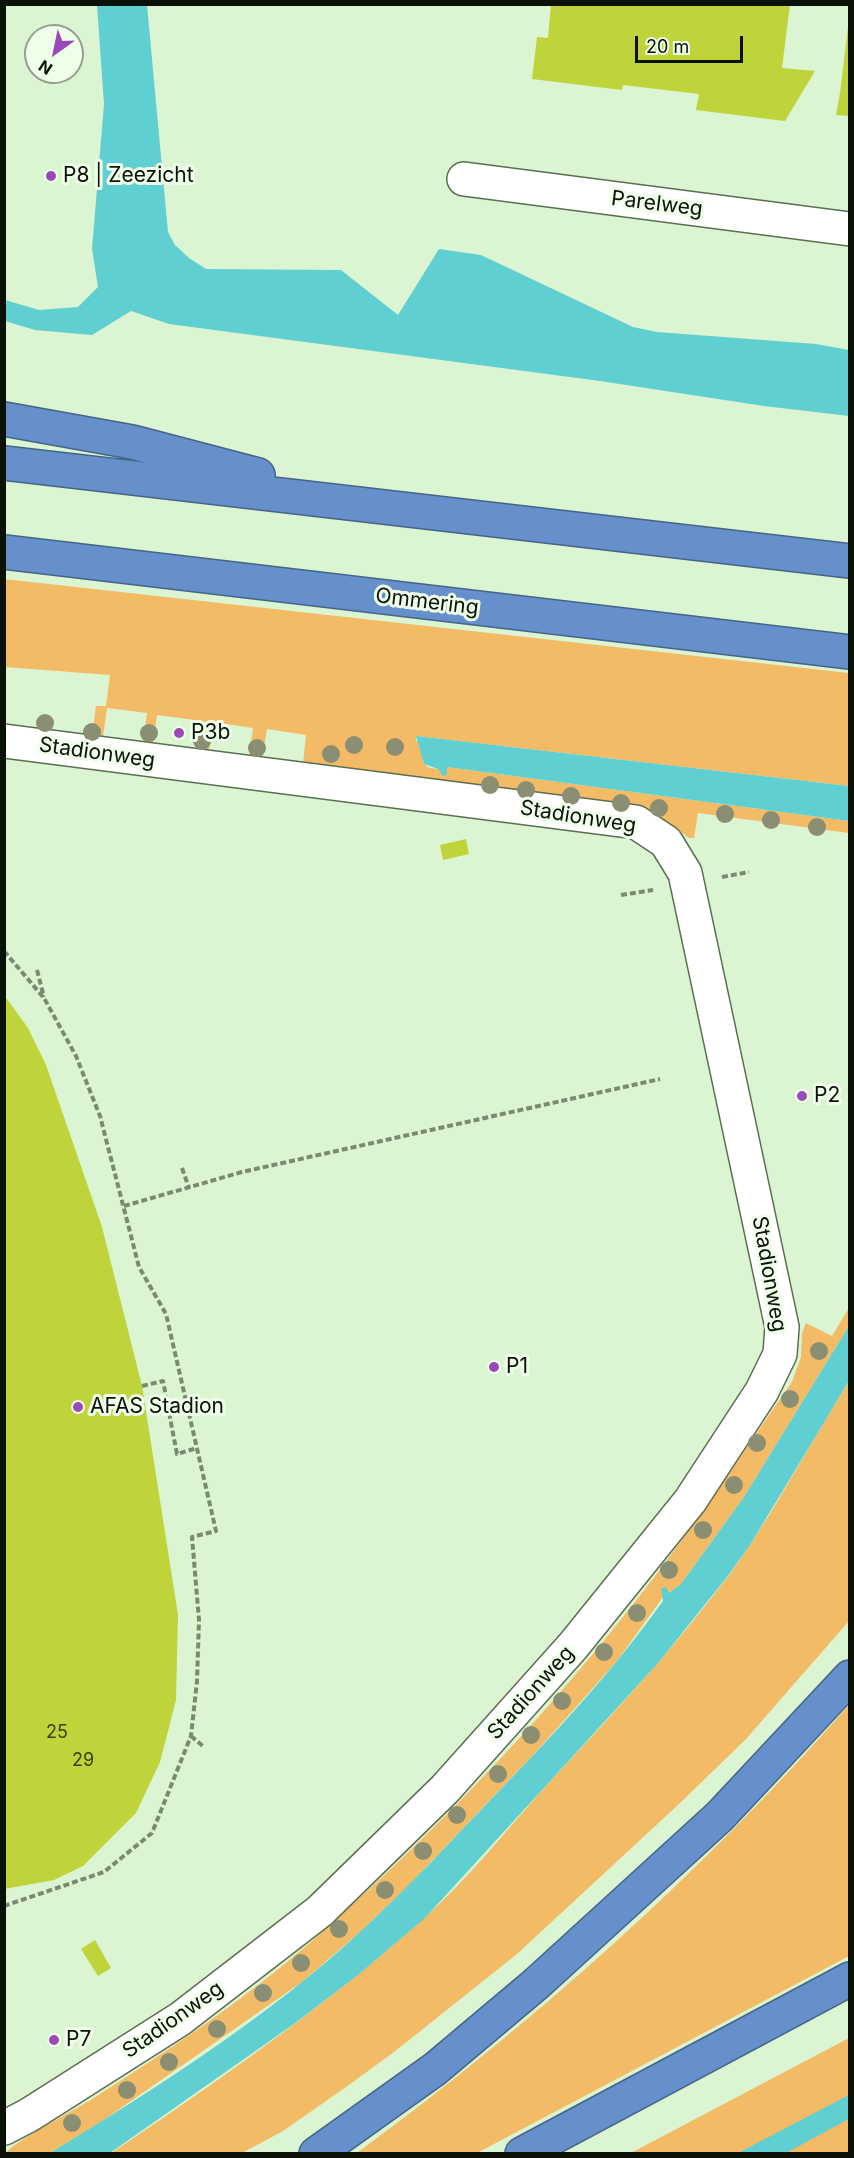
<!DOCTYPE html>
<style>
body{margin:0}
#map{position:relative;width:854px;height:2158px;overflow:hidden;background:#dbf4d1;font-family:Inter,sans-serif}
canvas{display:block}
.frame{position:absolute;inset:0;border:6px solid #0a1207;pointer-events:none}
.north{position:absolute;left:24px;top:24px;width:60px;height:60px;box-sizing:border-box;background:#effee9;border:2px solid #93a08f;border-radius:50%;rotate:213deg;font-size:16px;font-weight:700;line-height:24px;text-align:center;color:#0a1207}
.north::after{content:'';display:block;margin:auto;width:21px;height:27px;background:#9b49b7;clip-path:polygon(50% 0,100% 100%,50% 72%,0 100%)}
.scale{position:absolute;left:635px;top:36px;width:108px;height:27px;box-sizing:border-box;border:3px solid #0a1207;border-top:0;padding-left:8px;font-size:18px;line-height:21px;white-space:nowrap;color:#0a1207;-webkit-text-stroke:4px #effee9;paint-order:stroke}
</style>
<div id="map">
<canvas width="854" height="2158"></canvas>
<div class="frame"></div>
<div class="north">N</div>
<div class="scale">20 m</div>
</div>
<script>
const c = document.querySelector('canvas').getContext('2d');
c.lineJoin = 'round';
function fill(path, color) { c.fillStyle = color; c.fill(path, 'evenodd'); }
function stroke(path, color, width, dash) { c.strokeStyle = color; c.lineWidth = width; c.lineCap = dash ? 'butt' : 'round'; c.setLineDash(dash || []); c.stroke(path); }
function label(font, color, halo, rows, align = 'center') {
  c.font = font + ' Inter,sans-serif'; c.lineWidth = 6; c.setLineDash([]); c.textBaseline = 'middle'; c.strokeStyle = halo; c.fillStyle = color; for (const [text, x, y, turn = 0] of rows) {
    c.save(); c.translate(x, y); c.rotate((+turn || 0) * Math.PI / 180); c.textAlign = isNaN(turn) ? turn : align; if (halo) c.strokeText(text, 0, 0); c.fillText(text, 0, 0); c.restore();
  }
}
fill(new Path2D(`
 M4 579 849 673V786L416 736V741L419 742 424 764 430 768 445 770 447 767 849 821V833L698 813 694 838H689L655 814 637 809 303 764 306 735 267 729 262 759 249 757 253 728 213 722 209 752 198 750 202 721 157 715 153 744 143 742 147 713 107 708 103 736H92L96 706H106L110 675 5 667Z
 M849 1308V1326L744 1497 681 1584 663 1597 617 1661 535 1753 405 1889 359 1933 302 1982 98 2124 50 2153 5 2154C14 2141 71 2112 89 2101 166 2052 243 2001 312 1941 444 1825 568 1694 673 1552 714 1496 752 1439 792 1382L801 1357 802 1333 806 1323 832 1336Z
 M849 1382V1621L746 1739 679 1804 517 1954 394 2052 346 2087 283 2131 242 2153 110 2154C218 2081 326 2006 423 1919 467 1880 505 1832 544 1788 608 1719 673 1650 729 1575 774 1514 808 1445 849 1382Z
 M849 1705V1956L477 2153H357C536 2021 703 1872 849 1705Z
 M849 2038V2153L629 2154Z`), '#f3bb65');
fill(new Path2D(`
 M97 5H147L168 232 175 245 189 258 206 269 341 270 398 315 439 249 481 255 633 327 657 332 816 344 849 350V416L764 406 600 381 169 324 131 311 92 335 35 330 5 321V300L39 310 78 307 98 287 92 249 104 104Z
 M416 736 849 786V821L447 767V775L443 776 438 769 424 764Z
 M849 1326V1381L750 1545 727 1577 659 1662 425 1918 358 1975 294 2024 110 2153H50C154 2090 271 2015 360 1932 408 1888 452 1840 497 1793 556 1732 614 1670 663 1601L661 1588 666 1587 669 1593 681 1584 744 1497Z
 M849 2095V2119L786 2153H738Z`), '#5fcfd1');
fill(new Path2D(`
 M551 4H790L782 68 815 71 785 121 696 110 699 94 623 85 622 90 532 79 537 37 548 38Z
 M848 27 850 116 836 115 840 93Z
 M466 839 469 854 443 860 440 845Z
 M4 995 28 1028 46 1065 102 1227 142 1386 178 1615 176 1700 160 1762 136 1813 83 1866 54 1880 4 1889Z
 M95 1940 111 1968 98 1976 81 1949Z`), '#bfd33b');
const minor = new Path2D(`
 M464 179 850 229
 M4 741 636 822 666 842 685 873 782 1327 780 1354 762 1391 690 1501 573 1646 445 1789 320 1911 180 2019 29 2115 4 2128`);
const highway = new Path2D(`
 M4 419 132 442 258 475
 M4 463 850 561
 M4 552 850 652
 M316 2154 435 2069 536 1984 720 1816 850 1677
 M522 2154 850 1979`);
stroke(minor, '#5a6f51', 36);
stroke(highway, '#456486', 36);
stroke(new Path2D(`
 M722 877 749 872
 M621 895 653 890
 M4 951 44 998 76 1056 100 1116 139 1267 166 1314 216 1531 192 1537 199 1620 197 1681 191 1736 152 1833 104 1872 4 1906
 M37 970 44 997
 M182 1168 189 1188
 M124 1206 242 1172 660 1079
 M142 1386 163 1381 177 1454 197 1448
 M191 1736 204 1747`), '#798a72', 4, [6, 3]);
stroke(minor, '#fff', 33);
stroke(highway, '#6590cb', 33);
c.fillStyle = '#8a8e72';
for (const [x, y] of [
 [45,723],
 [92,732],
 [149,733],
 [202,741],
 [354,745],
 [395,747],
 [257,748],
 [331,754],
 [490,785],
 [526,790],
 [571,796],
 [621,803],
 [659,808],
 [725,814],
 [771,820],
 [817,827],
 [819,1351],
 [790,1399],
 [757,1443],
 [734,1485],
 [703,1530],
 [669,1570],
 [637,1613],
 [604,1652],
 [562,1701],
 [531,1735],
 [498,1774],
 [457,1815],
 [423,1851],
 [385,1890],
 [339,1929],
 [301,1963],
 [263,1993],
 [217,2029],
 [169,2062],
 [127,2090],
 [72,2123]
]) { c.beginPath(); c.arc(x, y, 9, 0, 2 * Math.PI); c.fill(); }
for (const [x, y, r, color] of [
 [51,176,6,"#9b49b7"],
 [179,733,6,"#9b49b7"],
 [802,1096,6,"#9b49b7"],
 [494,1367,6,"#9b49b7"],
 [78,1407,6,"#9b49b7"],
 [54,2040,6,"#9b49b7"]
]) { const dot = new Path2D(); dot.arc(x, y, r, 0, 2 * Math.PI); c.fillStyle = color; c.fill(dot); stroke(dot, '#effee9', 2); }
label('18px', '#374214', null, [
 ["25",57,1733],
 ["29",83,1761]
]);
label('21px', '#0a1207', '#effee9', [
 ["P8 | Zeezicht",63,176],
 ["P3b",191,733],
 ["P2",814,1096],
 ["P1",506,1367],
 ["AFAS Stadion",90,1407],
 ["P7",66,2040]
], 'left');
label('21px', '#0a1207', '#effee9', [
 ["Parelweg",657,204,7],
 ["Ommering",427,602,7],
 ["Stadionweg",97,753,8],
 ["Stadionweg",578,817,9],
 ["Stadionweg",769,1274,80],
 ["Stadionweg",531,1693,-48],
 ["Stadionweg",173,2020,-35]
]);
</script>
